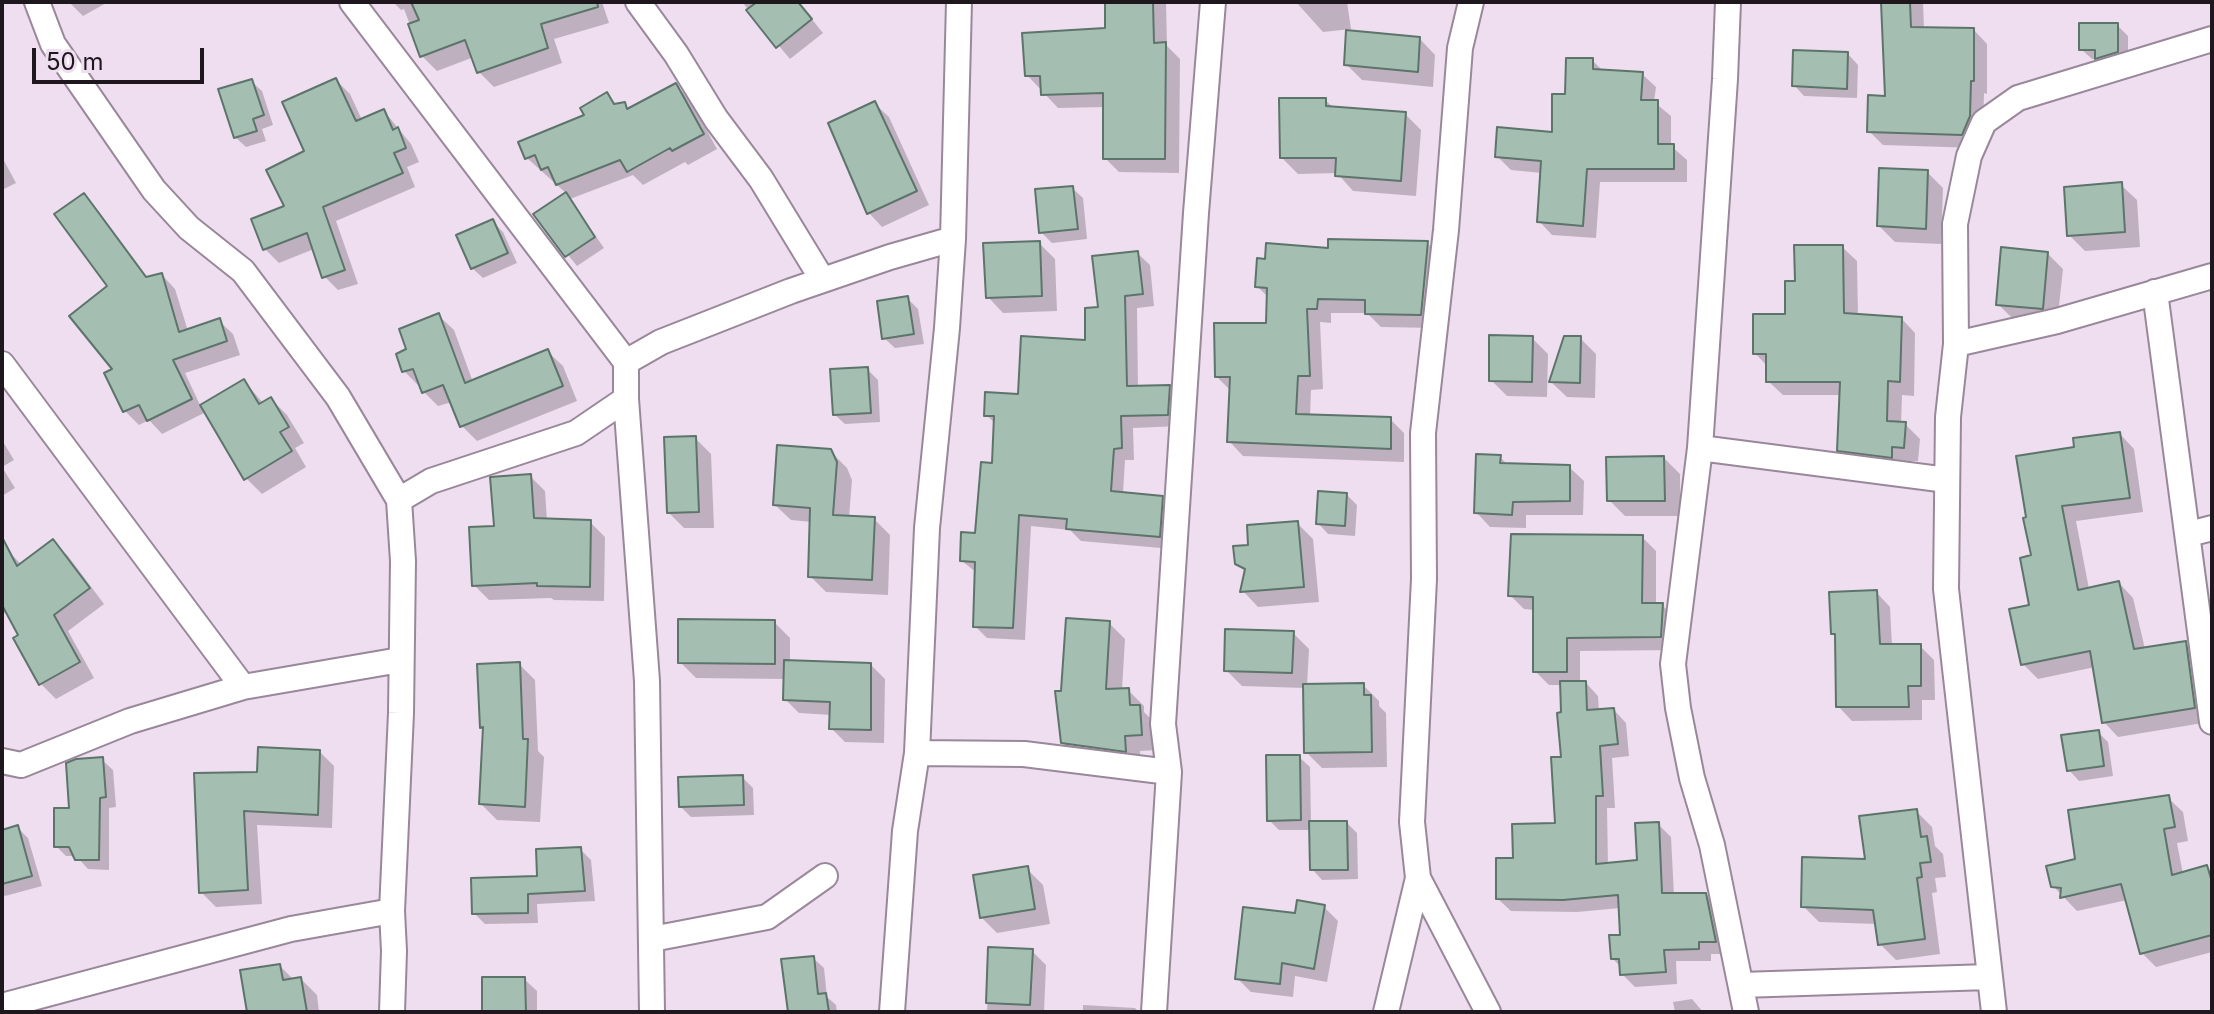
<!DOCTYPE html>
<style>
body{margin:0}
#map{position:relative;width:2214px;height:1014px;overflow:hidden;background:#efddf0;font-family:Inter,sans-serif}
canvas{display:block}
.frame{position:absolute;inset:0;border:4px solid #1e171e;pointer-events:none}
.scale{position:absolute;left:32px;top:48px;width:172px;height:36px;box-sizing:border-box;border:4px solid #1e171e;border-top:0;padding-left:10px;font-size:24px;line-height:28px;white-space:nowrap;color:#1e171e;-webkit-text-stroke:6px #efddf0;paint-order:stroke}
</style>
<div id="map">
<canvas width="2214" height="1014"></canvas>
<div class="frame"></div>
<div class="scale">50 m</div>
</div>
<script>
const c = document.querySelector('canvas').getContext('2d');
c.lineJoin = 'round';
function fill(path, color) { c.fillStyle = color; c.fill(path, 'evenodd'); }
function stroke(path, color, width, dash) { c.strokeStyle = color; c.lineWidth = width; c.lineCap = dash ? 'butt' : 'round'; c.setLineDash(dash || []); c.stroke(path); }
fill(new Path2D(`
 M69 2H108L83 16Z
 M393 2H602L609 23 554 39 562 63 494 87 479 72 474 57 437 71 422 56 404 9 401 10Z
 M742 2H798L823 33 790 59Z
 M1107 2H1166L1167 46 1180 59 1179 173 1119 172 1105 158V107L1058 108 1027 75 1107 30Z
 M1296 2H1347L1351 29 1323 32Z
 M1883 2H1923L1924 29 1974 30 1987 44V94L1984 93 1983 131 1976 148 1883 145 1869 131 1887 98Z
 M2117 25 2128 36V62L2108 68 2099 59H2092L2081 49Z
 M1420 39 1435 55 1433 87 1362 80 1346 64Z
 M1848 54 1858 65 1857 98 1804 96 1794 85Z
 M1592 60 1603 71 1642 74 1656 87 1654 102 1671 116V146L1687 160V182H1600L1596 238 1552 235 1539 221 1542 173 1511 170 1497 156 1554 134 1567 96Z
 M336 80 350 94 362 120 384 111 411 144 419 162 407 167 415 187 336 221 358 284 338 290 324 276 314 249 279 263 265 249 287 207Z
 M251 81 262 91 273 125 262 129 266 141 246 147 235 137Z
 M676 85 690 100 717 149 688 165 685 162 643 185 633 175 570 199 604 248 577 266 536 215 567 194 527 158 587 116 607 95 618 106 624 104 630 110Z
 M1325 100 1334 108 1405 114 1421 130 1416 196 1353 191 1337 173 1298 174 1282 158Z
 M875 104 889 117 929 205 882 227 869 213 849 170Z
 M2 157 16 183 2 190Z
 M1927 172 1943 188 1941 244 1895 242 1879 226Z
 M2121 185 2137 200 2140 247 2085 251 2069 235Z
 M1072 188 1083 198 1087 239 1052 243 1041 232Z
 M84 196 97 209 149 279 162 275 175 289 188 331 219 321 233 334 240 355 185 373 201 407 244 381 263 403 271 399 287 415 304 443 295 448 306 467 262 494 246 478 206 412 162 434 149 420 139 425 125 411 115 370 110 287Z
 M492 221 503 232 517 263 483 278 472 268Z
 M1039 243 1055 259 1057 311 1003 313 988 297Z
 M1427 243 1442 257 1435 328 1381 327 1367 313H1331V323L1320 322 1323 389 1311 390 1310 417 1390 419 1404 433V462L1243 456 1229 441 1231 391 1217 377 1267 325 1269 298 1257 286 1330 250Z
 M1842 247 1857 261 1858 316 1901 318 1915 333 1914 396 1902 395 1901 424H1905L1920 439 1918 461H1906V471L1854 465 1839 450 1841 395H1783L1768 381V367L1755 353 1787 316 1797 283Z
 M1137 253 1150 265 1154 306 1137 308 1138 388 1169 387 1181 399 1180 426 1133 428 1134 460H1125L1123 494 1162 498 1174 510 1172 549 1081 541 1070 530 1031 526 1025 640 987 638 975 626 977 573 962 561 977 535 994 465 996 424 986 415 1020 396 1087 342 1100 309Z
 M2048 254 2063 269 2057 324 2014 320 1998 304Z
 M908 299 918 309 924 344 895 348 884 338Z
 M439 316 454 330 473 382 548 352 563 366 577 401 477 441 462 426 452 402 438 406 424 392 421 385 419 386 404 371 409 351Z
 M1532 338 1548 354 1547 397 1507 396 1491 380Z
 M1580 338 1596 354 1595 398 1567 397 1551 382Z
 M867 369 878 380 880 422 845 424 834 414Z
 M2120 434 2134 449 2143 512 2076 521 2089 589 2119 583 2133 598 2145 649 2185 643 2200 657 2209 722 2118 737 2104 722 2095 667 2038 679 2023 664 2031 606 2034 557 2076 449Z
 M695 438 711 454 714 528H684L668 512Z
 M2 440 14 460 2 467 15 488 2 496Z
 M830 451 847 468 852 480 849 518 874 519 890 535 888 595 826 592 810 576 812 522 791 520 775 505Z
 M1500 457 1509 466 1569 467 1584 481 1583 515H1526V528L1490 527 1476 512Z
 M1664 458 1680 474V516H1625L1609 500Z
 M530 476 545 491 547 521 590 522 605 537 604 601 554 600 551 598 489 600 474 585 496 528Z
 M1347 495 1357 505 1355 536 1328 534 1318 523Z
 M1297 523 1313 539 1319 602 1258 607 1243 591 1246 573 1237 563 1251 547Z
 M1642 537 1656 551V605H1662L1676 619 1674 650 1580 651V683H1586L1598 696 1599 711 1614 710 1626 723 1629 756 1612 758 1615 808H1607L1608 865 1639 862 1658 824 1671 837 1674 895H1706L1718 908 1728 954H1711V961H1676L1677 984 1635 987 1622 974V968L1613 959 1622 937 1620 908 1577 912 1511 911 1498 899 1515 860 1557 825 1563 759 1562 685H1549L1535 671V610L1524 609 1510 595Z
 M53 541 68 556 104 604 68 631 94 678 56 699 41 684 8 612 2 614V552L7 550 22 565Z
 M1876 592 1890 607 1892 646H1920L1934 660 1935 700H1922V720L1852 721 1838 706 1837 637 1833 633Z
 M774 622 790 638V662L871 665 885 679 884 743 845 742 831 728 832 715 799 713 785 699V679L696 678 680 662Z
 M1109 623 1125 639 1122 690H1128L1144 706V712L1155 723 1157 750 1140 751 1141 766 1079 759 1063 743V693Z
 M1293 633 1309 649 1307 686 1363 685 1379 701V706L1386 713 1387 767 1322 768 1306 752 1305 688 1242 686 1226 670Z
 M519 664 535 680 538 751 544 757 540 822 497 820 481 804 485 729 482 727Z
 M2098 732 2108 742 2113 776 2079 781 2069 770Z
 M320 752 334 766 332 828 257 825 262 904 216 907 201 892 258 774Z
 M1299 757 1310 767 1311 823H1347L1357 833 1358 879 1322 880 1312 869 1311 830H1279L1269 820Z
 M102 760 113 770 116 807 109 808V870L88 869 76 856H66L56 846 71 810Z
 M742 777 753 788 754 815 691 817 681 807Z
 M2168 798 2183 812 2188 841 2177 843 2183 874 2207 867 2212 873V952L2156 967 2142 953 2127 900 2077 911 2053 886 2078 860Z
 M1916 811 1932 827 1935 846 1943 854 1946 877 1935 878 1937 892 1932 893 1940 954 1896 960 1880 944 1877 924 1819 922 1803 906 1867 861Z
 M17 827 28 838 42 886 5 896 2 893V832Z
 M580 849 591 860 595 901 537 904 538 923 485 924 474 913 539 878Z
 M1027 869 1043 885 1050 924 997 933 981 917Z
 M1324 907 1338 921 1327 982 1295 976 1293 997 1251 992 1237 978 1296 915Z
 M990 949 1032 951 1046 965 1044 1012H987Z
 M813 958 824 968 827 997 836 1005 837 1012H790Z
 M280 966 294 980 301 979 317 995 319 1012H249Z
 M524 979 537 991V1012H484Z
 M1692 999 1703 1012H1675L1673 1002Z
 M1083 1005 1135 1008 1139 1012H1083Z`), '#0003');
const building = new Path2D(`
 M411 2H597L598 7 541 24 548 48 477 73 465 40 420 57 408 24 419 20Z
 M757 2H798L812 19 776 48 746 10Z
 M1105 2H1153L1154 43 1166 42 1165 159H1103V93L1041 95 1040 76H1025L1022 33 1105 28Z
 M1881 2H1910L1911 27 1974 28V81H1971L1970 116 1962 135 1867 132 1868 95 1885 96Z
 M2079 23H2118V52L2095 59V50H2079Z
 M1346 30 1420 37 1418 72 1344 65Z
 M1793 50 1848 52 1847 89 1792 86Z
 M1566 58H1593V69L1643 72 1641 100H1658V144H1674V169H1587L1583 226 1537 222 1541 161 1495 157 1497 127 1552 132V94H1565Z
 M336 78 356 121 384 109 393 130 398 127 406 148 394 153 403 173 323 207 345 270 322 278 307 233 263 250 251 219 284 206 266 170 304 151 282 102Z
 M252 79 264 115 253 119 257 131 234 138 218 89Z
 M676 83 704 134 672 151 670 148 627 172 620 160 556 185 548 167 541 170 535 155 525 159 518 142 584 115 580 108 607 92 614 104 625 102 627 109Z
 M1279 98H1326V106L1406 112 1401 181 1335 176 1336 158H1280Z
 M875 101 917 191 867 214 828 123Z
 M1879 168 1928 170 1926 229 1877 226Z
 M2122 182 2125 232 2067 236 2064 187Z
 M1073 186 1078 229 1039 233 1035 189Z
 M566 192 595 237 565 257 533 214Z
 M84 193 146 277 162 273 179 332 220 318 227 341 173 360 192 399 147 421 139 405 123 412 104 373 112 369 69 316 107 286 54 214Z
 M493 219 508 253 471 269 456 235Z
 M1328 239 1428 241 1421 315 1365 314V300L1318 299 1317 309H1307L1310 376H1298L1296 414 1391 417V449L1227 442 1230 377H1215L1214 323H1266L1267 288 1255 287 1257 258 1265 259 1266 243 1328 248Z
 M1040 241 1042 296 986 298 983 243Z
 M1794 245H1843L1844 313 1902 317 1900 382 1888 381 1887 421 1906 422 1904 448 1892 447V458L1837 451 1840 382H1766V354H1753V314H1785V281H1795Z
 M2001 247 2048 252 2043 309 1996 305Z
 M1138 251 1143 294 1125 296 1127 386 1170 385 1168 415 1121 416 1122 448 1114 449 1111 491 1163 496 1160 537 1066 529 1067 519 1019 515 1013 628 973 627 975 562 960 561 961 532 975 533 981 462 992 463 994 416H984L985 392 1018 394 1021 336 1085 340V308L1098 307 1092 256Z
 M908 296 914 334 882 339 877 301Z
 M439 313 465 383 548 349 563 386 460 427 443 385 422 393 413 369 402 372 396 354 406 349 399 329Z
 M1489 335 1533 336 1532 382 1489 381Z
 M1564 336H1581L1580 383 1549 382Z
 M868 367 871 413 833 415 830 369Z
 M244 379 259 404 271 397 289 427 280 432 292 451 244 480 200 405Z
 M2120 432 2130 498 2062 506 2078 590 2119 581 2134 649 2186 641 2195 708 2102 723 2090 651 2021 665 2009 609 2029 605 2020 558 2031 555 2023 518 2026 517 2016 456 2074 447 2073 438Z
 M696 436 699 512 667 513 664 437Z
 M777 445 831 449 837 462 833 515 875 517 872 580 808 577 810 508 773 505Z
 M1476 454 1501 455 1500 463 1570 465V501L1513 502 1512 515 1474 513Z
 M1664 456 1665 501H1607L1606 457Z
 M531 474 534 518 591 520 590 587 537 586V583L472 586 469 527 494 526 490 477Z
 M1318 491 1347 493 1345 526 1316 524Z
 M1298 521 1304 587 1240 592 1245 569 1235 564 1233 546 1248 545 1247 525Z
 M1511 534 1643 535 1642 603H1663L1661 637 1567 638V672H1533V597L1508 596Z
 M2 537 17 566 53 539 90 588 54 615 80 662 39 685 13 638 18 635 2 605Z
 M1877 590 1880 644H1921V686H1908L1909 707H1836L1835 634H1831L1829 592Z
 M1066 618 1110 621 1106 689 1129 688 1130 705H1140L1142 735 1125 736 1126 752 1061 743 1055 691H1061Z
 M678 619 775 620V664L678 663Z
 M1225 629 1294 631 1292 673 1224 671Z
 M784 660 871 663V730L829 729 830 702 783 700Z
 M520 662 523 739H528L525 807 479 804 483 727 480 728 477 664Z
 M1560 681H1586L1587 710 1614 708 1618 744 1600 746 1603 796H1596V864L1637 860 1635 823 1659 822 1662 893H1706L1716 942H1699V949L1664 950 1666 972 1620 975 1619 959H1611L1609 935H1620L1618 895 1563 900 1496 899V858H1513L1512 824 1555 823 1551 757H1561L1557 713 1561 712Z
 M1364 683V695H1371L1372 752 1304 753 1303 684Z
 M2099 730 2104 766 2067 771 2061 735Z
 M258 747 320 750 318 815 244 811 248 890 199 893 194 773 257 772Z
 M1266 755H1300L1301 820 1267 821Z
 M103 757 106 797 100 798 99 860H75L69 847H54V808H69L66 763 76 759Z
 M743 775 744 805 679 807 678 777Z
 M2169 795 2175 827 2164 829 2172 875 2207 865 2212 882V935L2140 954 2121 884 2060 898 2061 888 2051 887 2046 866 2075 859 2068 810Z
 M1917 809 1921 837 1927 836 1931 862 1920 863 1922 877 1917 878 1925 939 1878 945 1873 910 1801 907 1802 857 1865 859 1859 816Z
 M1309 821H1347L1348 870H1310Z
 M18 825 32 876 2 884V830Z
 M581 847 585 891 528 894V913L472 914 471 878 537 876 536 849Z
 M1028 866 1035 909 980 918 973 875Z
 M1297 900 1325 905 1314 969 1282 963 1280 984 1235 979 1243 907 1295 913Z
 M988 947 1033 949 1030 1005 986 1003Z
 M814 956 818 994 826 993 829 1012H788L781 959Z
 M280 964 283 980 301 977 307 1012H247L240 970Z
 M482 977H525L526 1012H482Z`);
fill(building, '#a5beb2');
stroke(building, '#5c7469', 2);
const minor = new Path2D(`
 M37 2 53 44 154 190 189 228 243 271 338 397 399 500 403 561 401 713 392 911 394 951 392 1012
 M352 2 626 362
 M638 2 676 54 716 119 761 179 822 279
 M1471 2 1460 48 1446 230 1423 433 1424 579 1412 822 1418 878 1488 1012
 M1728 2 1725 79 1700 448 1673 664 1678 708 1692 778 1712 845 1746 1012
 M2155 292 2212 722
 M1956 344 2057 321 2212 276
 M2 364 243 687
 M626 399 647 681 652 1012
 M1700 448 1947 480
 M399 500 431 481 576 433 626 399V362L661 342 791 291 890 257 953 239
 M2189 534 2212 528
 M917 753 1024 754 1169 772
 M2 761 21 765 130 721 243 687 400 660
 M652 939 767 917 825 876
 M1741 985 1989 977
 M2 1006 291 929 392 911
 M892 1012 905 831 917 753 927 528 947 328 953 239 959 2
 M1154 1012 1169 772 1163 724 1196 213 1213 2
 M1386 1012 1418 878
 M1994 1012 1946 589 1948 417 1956 344 1955 224 1969 156 1984 122 2018 98 2212 39`);
stroke(minor, '#99889a', 28);
stroke(minor, '#fff', 24);
</script>
